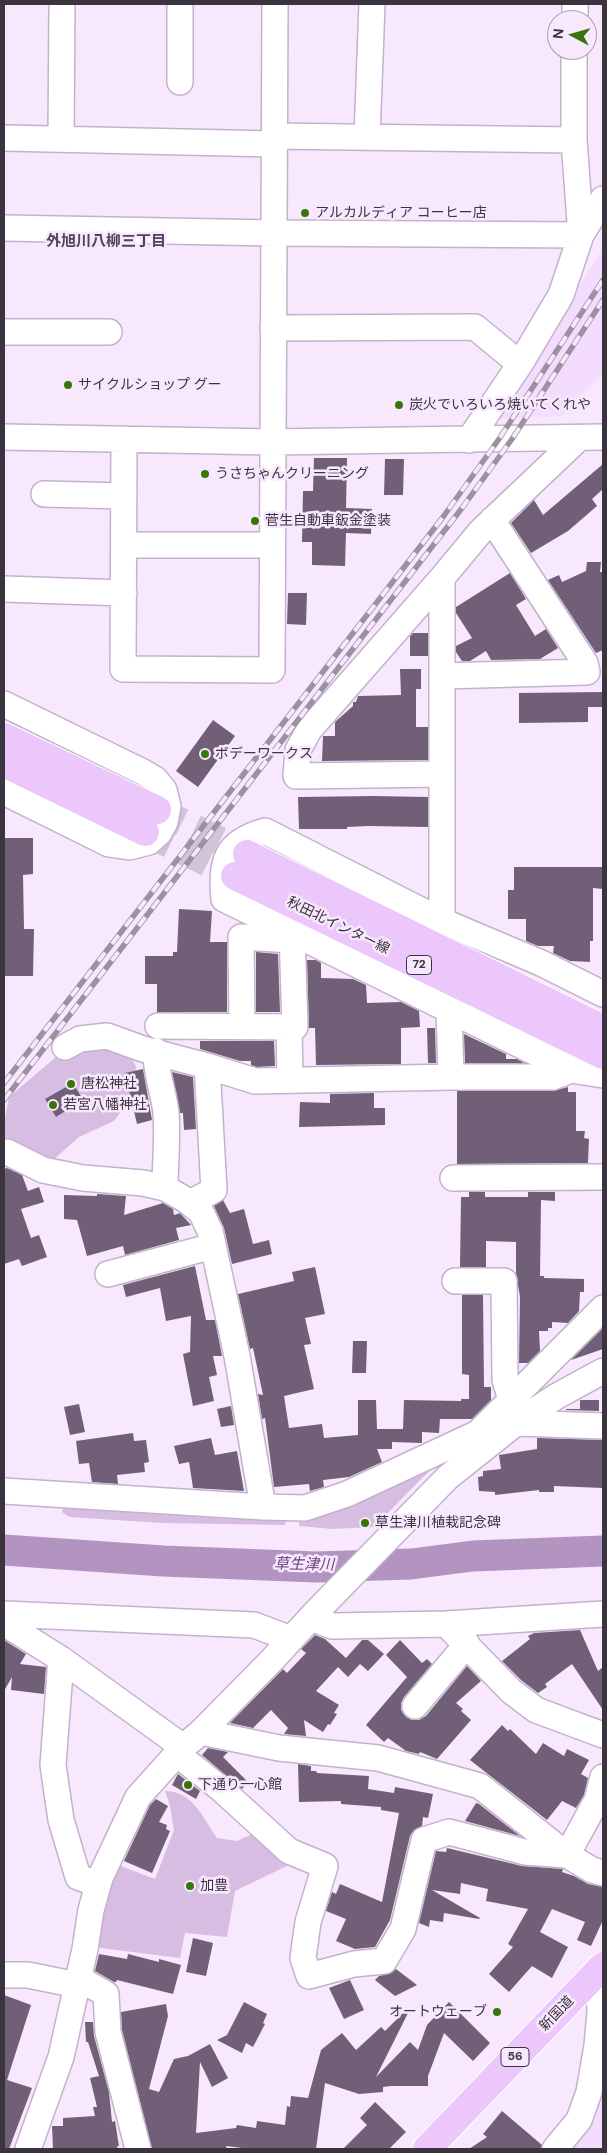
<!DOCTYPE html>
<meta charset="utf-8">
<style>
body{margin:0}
#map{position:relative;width:607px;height:2153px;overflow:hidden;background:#f8e8fe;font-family:"DM Sans",sans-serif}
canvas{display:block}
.frame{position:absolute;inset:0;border:5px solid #3b333e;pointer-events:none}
.north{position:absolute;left:547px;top:10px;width:50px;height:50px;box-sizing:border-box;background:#f8e8fe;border:1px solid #aca0b1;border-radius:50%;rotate:276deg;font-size:14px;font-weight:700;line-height:20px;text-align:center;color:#3b333e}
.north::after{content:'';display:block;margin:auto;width:18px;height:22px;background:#397408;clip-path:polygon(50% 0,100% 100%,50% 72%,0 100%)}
</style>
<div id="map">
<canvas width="607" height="2153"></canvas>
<div class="frame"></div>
<div class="north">N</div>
</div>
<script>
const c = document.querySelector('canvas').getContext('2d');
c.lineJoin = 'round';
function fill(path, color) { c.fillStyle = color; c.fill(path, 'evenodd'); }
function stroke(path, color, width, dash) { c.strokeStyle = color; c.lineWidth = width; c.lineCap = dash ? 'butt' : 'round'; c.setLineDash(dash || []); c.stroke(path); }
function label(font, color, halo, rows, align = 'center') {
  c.font = font + ' "DM Sans","Noto Sans JP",sans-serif'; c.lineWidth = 5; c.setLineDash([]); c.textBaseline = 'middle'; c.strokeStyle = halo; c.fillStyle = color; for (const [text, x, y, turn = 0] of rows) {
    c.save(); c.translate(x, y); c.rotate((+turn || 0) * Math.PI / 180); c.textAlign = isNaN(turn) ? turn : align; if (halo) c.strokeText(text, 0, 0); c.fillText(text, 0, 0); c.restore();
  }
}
fill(new Path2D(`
 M603 247V374L561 416 498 419Z
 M603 2091V2149H562L594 2099Z`), '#f4dcff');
fill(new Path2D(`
 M105 1043 126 1046 136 1067 133 1095 114 1121 79 1137 53 1160 38 1161 5 1140 4 1123 9 1097 57 1056Z
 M432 1468 374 1527 332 1529 299 1526 300 1513Z
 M65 1501 287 1518 285 1525 161 1523 69 1517 62 1512Z
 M165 1791C193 1791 203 1818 217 1838L237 1841 259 1831 293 1863 235 1891 227 1937 185 1933 180 1958 93 1947 118 1865 155 1879 174 1830 170 1806Z`), '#d7bde2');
stroke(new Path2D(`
 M4 1550 163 1561 316 1567 411 1564 473 1556 603 1551`), '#b394c0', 31);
fill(new Path2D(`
 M314 458H347L346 508 372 509 371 534 346 533 345 566 312 565V542H302L303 491H313Z
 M385 459H404L403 495H384Z
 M603 464V489L592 499 597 506 568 531 531 553 511 523 534 500 543 515Z
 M587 562H601L600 572H603V650L596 653 548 580 559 575 562 582 586 571Z
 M510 573 526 599 516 605 535 636 546 629 558 648 540 659 491 660 486 651 470 661H462L456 652V646L472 638 456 613V607Z
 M288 593H307L306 625 287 624Z
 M413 633H428V656H410V636Z
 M400 669H421V689H416V727H428V760L322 761 323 736H335V722L353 706V702H356L358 696 401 695Z
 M603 692V707H588V722L519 723V693Z
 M213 720 235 736 198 787 176 771Z
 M374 796 428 797V827L368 826 347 827V829H299L298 797Z
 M4 838H33V874L23 875 24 929H34L33 976H4Z
 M514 867H603V889L593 888V941H590V962L570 961 553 953 554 946H538L526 941V919H508V890H514Z
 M179 909 212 911 210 942H227V1012H157V984H145V956H173V952H177Z
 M256 952 278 954 280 1012H256Z
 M307 960H316L321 963V978L353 979 366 985 367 1003 401 1002 419 1011 420 1027 401 1028V1064L316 1065 315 1028H309Z
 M427 1028H435L436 1063H428Z
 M464 1034 506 1054V1059H517L524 1063H465Z
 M200 1041H274L275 1066 257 1067 251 1065V1061H240L200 1049Z
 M143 1069 152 1120 137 1124 125 1073Z
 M172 1072 193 1077 196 1129 184 1130 183 1113H180Z
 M73 1083 83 1100 56 1117 45 1099Z
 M568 1087V1092H576V1131H585L584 1138 589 1139 588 1163 457 1164V1091H553Z
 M374 1093V1108H385V1125L299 1127 300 1102 330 1103V1094Z
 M7 1168 22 1175 28 1191 39 1187 44 1202 21 1209 31 1238 39 1235 47 1257 22 1266 19 1259 4 1264V1169Z
 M469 1192H485V1197H528V1192H555V1201L541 1200 540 1276H544V1278L584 1279V1292H580L579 1311 568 1323 552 1322V1328H548V1331H539L540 1351 528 1363H519L520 1297 516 1273V1242L486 1241V1267H460L461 1197H469Z
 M97 1194 126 1196 124 1215 163 1203 173 1209 174 1215 180 1213 191 1225 176 1228 179 1240 125 1255 123 1246 87 1256 77 1220 64 1219V1195L97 1196Z
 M223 1200 230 1213 244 1209 253 1244 269 1240 272 1254 232 1264 224 1228 214 1206Z
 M195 1266 206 1320H215L222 1356H213L217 1375 209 1377 214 1401 193 1406 183 1354 190 1352 191 1316 166 1321 160 1288 126 1297 123 1285Z
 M315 1267 325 1314 305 1318 311 1344 304 1345 314 1389 284 1396 289 1428 322 1424 324 1438 358 1435V1400H376L377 1429H403L404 1400 461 1401V1399H469V1375L462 1374V1295H483L484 1387H491V1400L472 1419H440L439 1433 422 1432V1443L392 1442V1449H377L382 1462 349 1477 323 1480 324 1487 310 1491 309 1484 274 1487 265 1418 262 1419 258 1394 263 1395 253 1348 250 1349 238 1294 294 1281 292 1272Z
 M603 1328V1349L571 1360Z
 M353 1341H367L366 1373H352Z
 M580 1400H599V1411L566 1410V1409H580Z
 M79 1404 85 1432 70 1435 64 1407Z
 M231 1406 234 1425 221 1427 217 1409Z
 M133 1433 134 1441 146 1440 149 1462 144 1463 145 1472 117 1475 118 1484 92 1482 89 1463 79 1464 76 1441Z
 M211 1438 215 1455 237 1451 244 1491 193 1488 189 1462 179 1464 174 1446Z
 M537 1438 603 1440V1488L554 1486V1492H539V1490L495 1495V1492L479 1491 478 1477 483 1476V1471L501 1469 499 1455 537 1449Z
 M580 1630 598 1671 603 1667V1710L572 1664 545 1684 547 1687 538 1693 521 1680 502 1661 530 1639 528 1636 534 1633Z
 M315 1635 325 1639 346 1658 362 1640H368L384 1654 368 1671 360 1664 348 1677 338 1667 316 1691 339 1705 334 1713 337 1714 330 1725 328 1724 323 1732 304 1720 306 1736 284 1734 288 1728 271 1710 253 1728 230 1723 283 1669 287 1673 306 1653 301 1649Z
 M4 1640 26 1654 20 1664 46 1667 44 1694 11 1690 12 1677 4 1691Z
 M400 1640 422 1663 427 1659 432 1664 404 1697 401 1703V1710L406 1717 412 1720H419L426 1716 467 1666 481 1681 456 1703 463 1709 461 1711 471 1720 437 1759 420 1752 419 1754 406 1751 388 1738 384 1742 366 1725 407 1677 386 1655Z
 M502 1725 508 1731 510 1729 536 1754 543 1743 564 1756 567 1749 589 1760 581 1774 588 1778 584 1795 576 1808 562 1801 547 1820 470 1760Z
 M208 1748 228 1752 223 1757 248 1782 242 1789 202 1755Z
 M298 1764 311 1766V1771H316L317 1773 369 1776 368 1789 394 1793 395 1787 433 1794 428 1818 423 1817 422 1826 414 1830 410 1836 390 1920 375 1947 355 1949 336 1941 346 1919 326 1911 332 1892 336 1894 340 1884 382 1902 399 1813 381 1810V1807L341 1804V1801L299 1802Z
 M178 1774 200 1791 196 1799 172 1785Z
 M156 1799 168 1806 159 1822 167 1825 166 1829 170 1831 152 1873 124 1861 150 1805Z
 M476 1803 479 1804 520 1836 465 1821Z
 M447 1848 522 1866 563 1869 562 1872 574 1876 588 1884 603 1887V1920L591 1946 577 1940 585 1922 552 1909 540 1932 568 1947 552 1978 532 1966 509 1992 489 1974 513 1947 508 1944 528 1909 486 1901 488 1889 461 1883 460 1894 432 1890 480 1918 479 1919 444 1913 443 1922 430 1920 429 1927 419 1923 436 1851 446 1852Z
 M193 1938 213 1943 206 1976 186 1972Z
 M99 1954 127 1959 128 1954 159 1962V1959L181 1965 173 1994 117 1980 116 1982H114L95 1971Z
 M396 1969 417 1985 395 1996 375 1980 379 1976 391 1973Z
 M350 1980 364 2010 344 2019 329 1988Z
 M4 1995 31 2005 7 2080 32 2088 9 2149H4Z
 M244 2002 267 2014 263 2023 265 2024 253 2047 246 2043 242 2053 217 2040 227 2035Z
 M449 2002 490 2043 473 2061 444 2033 428 2076V2086H391L383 2087V2092L359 2094 325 2083 316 2149H250L226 2146 227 2149H152L122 2030 121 2012 166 2004 168 2016 149 2089 159 2092 174 2059 188 2056 210 2044 228 2078 212 2087 200 2062 196 2133 236 2128 237 2125 256 2128 257 2121 285 2125 287 2106 290 2107 291 2096 308 2098 321 2050 342 2033 356 2050 381 2027 385 2031 407 2009 409 2011 376 2077 410 2042 418 2050 427 2025Z
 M85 2022H93L94 2036 109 2092 112 2122 115 2121 119 2146H117L118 2149H53L52 2126H63V2118L95 2116 93 2107H97L90 2078 99 2076 88 2042H86Z
 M375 2102 406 2132 389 2149H343L367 2125 360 2118Z
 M502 2111 542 2145 541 2149H469L487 2137 483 2134Z`), '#715f78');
stroke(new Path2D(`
 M157 810 247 854
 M145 832 235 876`), '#d2c4d8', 28, [28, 14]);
const minor = new Path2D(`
 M575 20V4
 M574 50V140L581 235
 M180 82V4
 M274 136 574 140
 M367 137 372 4
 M4 138 274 144
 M61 139 62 4
 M4 228 274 233 581 235
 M273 328 475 327 520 364
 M4 332H109
 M4 437 272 442 603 437
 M124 439 123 669 272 670 275 4
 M469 440 520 364 561 295 581 235 603 199
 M44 494 124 496
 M124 545H272
 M442 578 309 730 298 750 296 776 442 774
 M4 589 124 593
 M442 676 587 672 585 663 492 520
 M4 704 143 772 155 779 164 790 168 806 165 822 159 833 149 842 129 847 109 844 4 792
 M442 921V578L481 531 579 438
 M603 994 541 963 442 921 265 831C226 842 220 861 224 899L571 1070 603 1075
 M158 1026 295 1027 292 932
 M242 1027 241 937 292 940
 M289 1027 290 1080
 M65 1047 80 1039 107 1036 143 1049 207 1066 214 1190 190 1203
 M156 1051C155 1072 164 1092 166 1113 168 1136 165 1164 165 1188
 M207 1066 255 1081 451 1077 449 1009
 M451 1077H553L571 1070
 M7 1152 43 1170 83 1178 143 1183 165 1188 186 1200 201 1212 210 1231 237 1356 263 1507
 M453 1178 603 1177
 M108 1274 213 1246
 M455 1281H504L505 1380 511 1400
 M516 1423 603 1426
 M4 1491 263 1507 305 1508 347 1494 478 1433 603 1308
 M4 1614 254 1625 291 1639
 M311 1618 332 1626 446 1624 511 1691 536 1710 603 1735
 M4 1623 61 1659 183 1747
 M446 1624 603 1614
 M61 1659 53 1765 61 1820 78 1877 98 1884
 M415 1706 467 1644
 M201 1732 279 1748 378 1758 480 1786 567 1855 592 1870 603 1873
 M177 1754 221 1789 289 1851 325 1866 308 1922 303 1958 309 1976 354 1964 384 1961 403 1929 424 1840 449 1832 525 1852 567 1855 597 1800 603 1777
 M4 1975H28L77 1985
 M78 1978 106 1994 108 2032 138 2149
 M28 2149 61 2057 85 1949 91 1910 100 1878 138 1797 183 1747 201 1732 273 1659 315 1613 448 1477 516 1423 557 1396 603 1371
 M555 2149 579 2120 589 2092 597 2046 600 2012 599 1971`);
const major = new Path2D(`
 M4 737 157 810
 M4 763 145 832
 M247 854 603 1029
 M235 876 603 1055
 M427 2149 603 1966`);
stroke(minor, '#c4b1cc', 28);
stroke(major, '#fff', 30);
stroke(minor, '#fff', 25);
stroke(major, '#ecc7fb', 28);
const rail = new Path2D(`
 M4 1083 443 517 499 439 603 280
 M4 1100 462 508 512 439 603 300`);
stroke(rail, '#9d91a1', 5.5);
stroke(rail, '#f8e8fe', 4, [11]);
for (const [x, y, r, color] of [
 [305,213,5,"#397408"],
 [68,385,5,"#397408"],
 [399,405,5,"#397408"],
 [205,474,5,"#397408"],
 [255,521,5,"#397408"],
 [205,754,5,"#397408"],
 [71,1084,5,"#397408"],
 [53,1105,5,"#397408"],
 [365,1523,5,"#397408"],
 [188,1785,5,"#397408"],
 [190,1886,5,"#397408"],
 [497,2012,5,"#397408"]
]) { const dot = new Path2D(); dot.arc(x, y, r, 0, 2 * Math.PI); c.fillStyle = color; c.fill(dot); stroke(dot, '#f8e8fe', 2); }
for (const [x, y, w] of [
 [419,965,25],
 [515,2057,28]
]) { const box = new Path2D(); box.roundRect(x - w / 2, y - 9.5, w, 19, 4); c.fillStyle = '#f8e8fe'; c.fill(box); stroke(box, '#3b333e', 1); }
label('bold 12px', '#3b333e', null, [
 ["72",419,965],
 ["56",515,2057]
]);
label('14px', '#3b333e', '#f8e8fe', [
 ["アルカルディア コーヒー店",315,213],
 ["サイクルショップ グー",78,385],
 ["炭火でいろいろ焼いてくれや",409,405],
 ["うさちゃんクリーニング",215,474],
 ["菅生自動車鈑金塗装",265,521],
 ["ボデーワークス",215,754],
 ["唐松神社",81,1084],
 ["若宮八幡神社",63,1105],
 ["草生津川植栽記念碑",375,1523],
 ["下通り一心館",198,1785],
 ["加豊",200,1886],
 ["オートウェーブ",487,2012,"right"]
], 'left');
label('14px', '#3b333e', '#f8e8fe', [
 ["秋田北インター線",338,926,26],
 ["新国道",557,2014,-46]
]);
label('bold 15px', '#53435a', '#f8e8fe', [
 ["外旭川八柳三丁目",106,242]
]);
label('italic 15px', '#69417a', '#f8e8fe', [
 ["草生津川",304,1565,1]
]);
</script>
